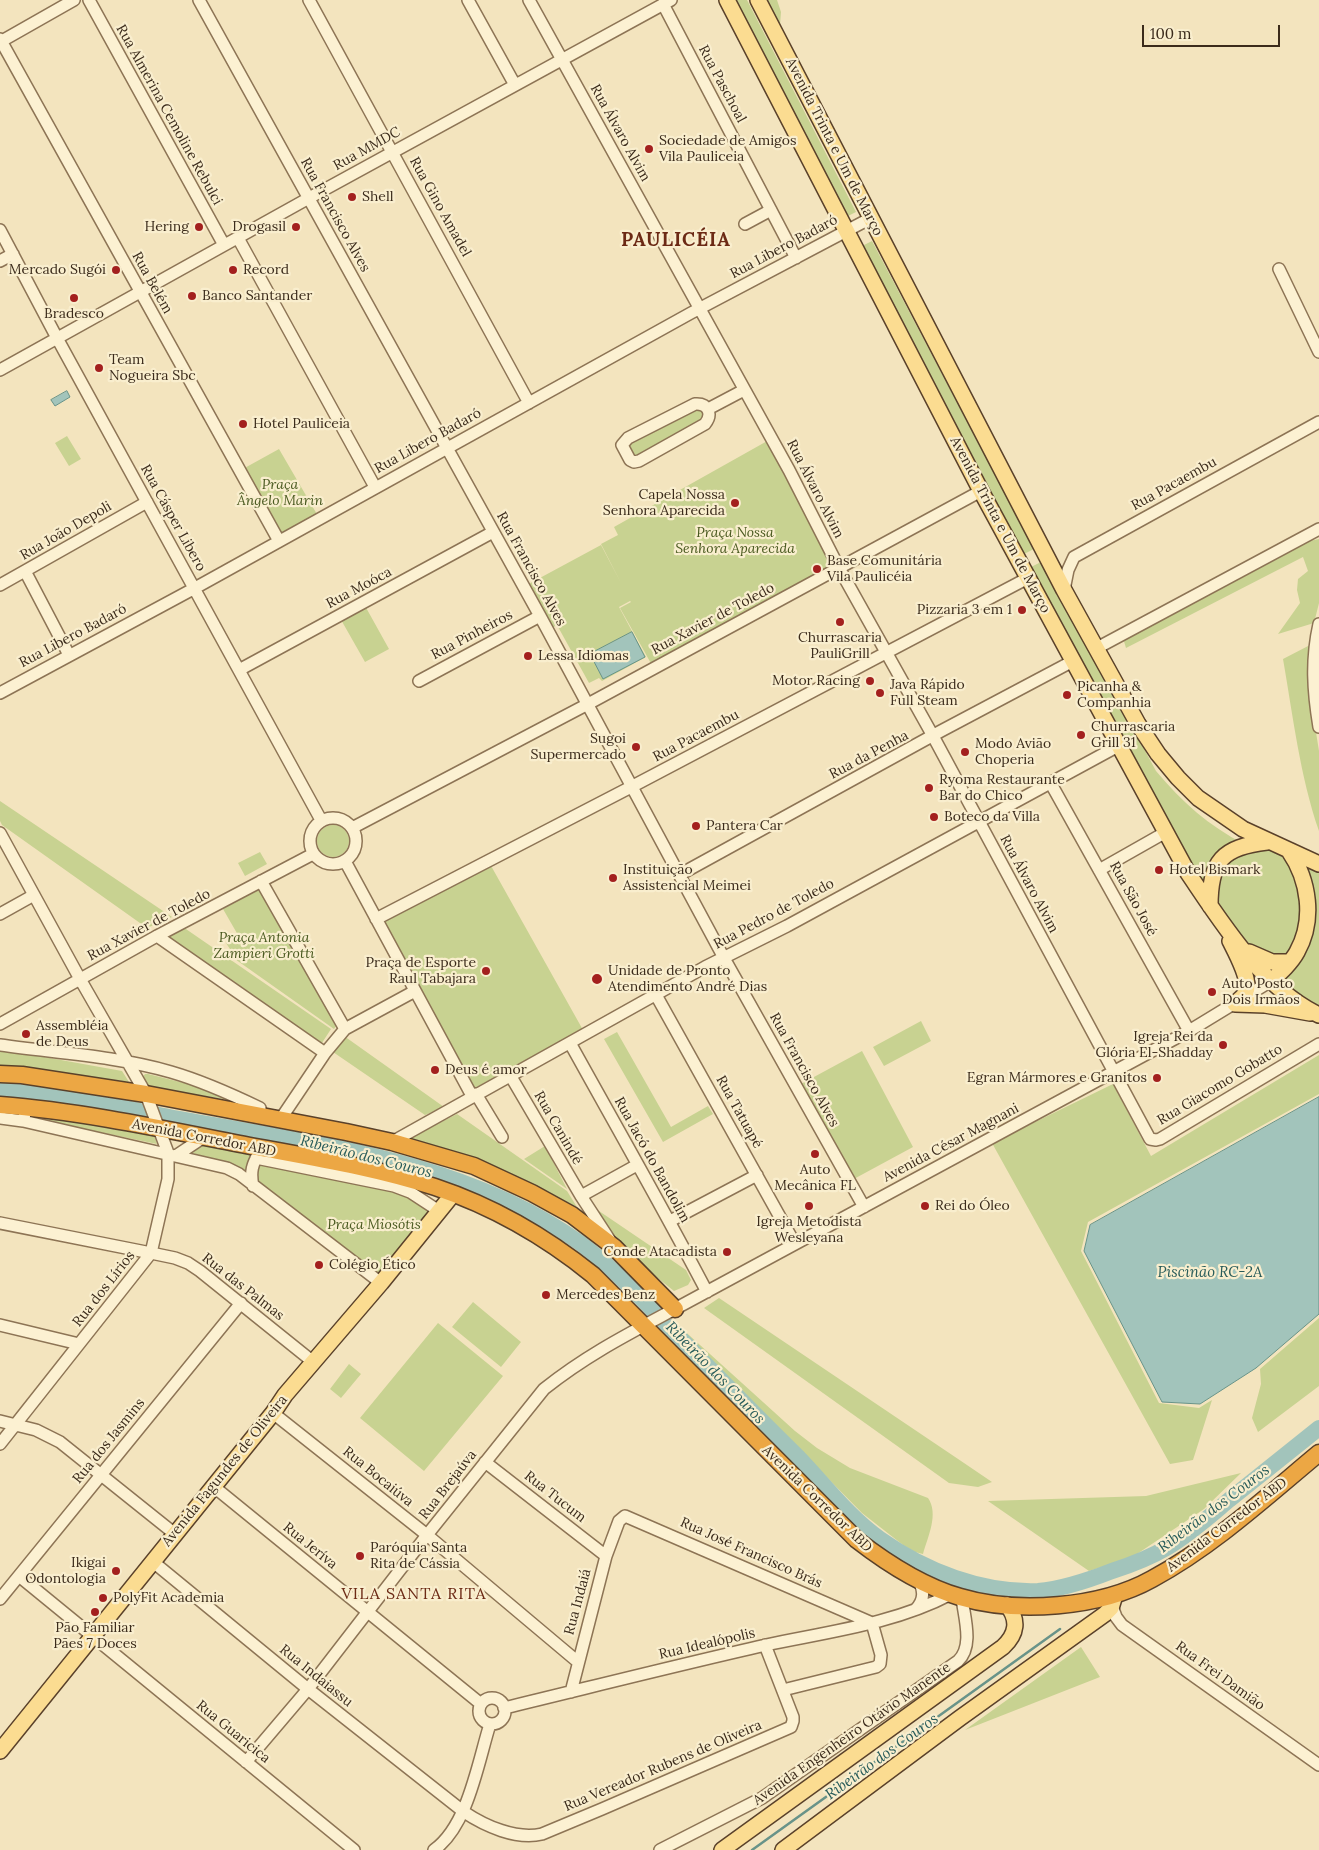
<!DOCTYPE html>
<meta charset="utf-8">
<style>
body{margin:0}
#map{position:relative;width:1319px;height:1850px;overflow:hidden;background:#f3e4be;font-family:Lora,serif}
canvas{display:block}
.scale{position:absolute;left:1142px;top:25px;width:138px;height:22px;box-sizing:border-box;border:2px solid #3b2b1b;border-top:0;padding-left:6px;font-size:15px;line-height:18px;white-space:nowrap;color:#3b2b1b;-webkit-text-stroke:4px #f9eece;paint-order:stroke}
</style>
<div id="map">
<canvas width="1319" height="1850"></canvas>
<div class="scale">100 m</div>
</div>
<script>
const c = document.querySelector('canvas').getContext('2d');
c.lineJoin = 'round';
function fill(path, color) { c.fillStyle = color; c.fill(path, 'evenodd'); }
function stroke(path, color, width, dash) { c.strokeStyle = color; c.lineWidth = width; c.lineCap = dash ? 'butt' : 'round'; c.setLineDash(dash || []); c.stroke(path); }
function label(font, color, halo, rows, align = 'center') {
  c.font = font + ' Lora,serif'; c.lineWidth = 4.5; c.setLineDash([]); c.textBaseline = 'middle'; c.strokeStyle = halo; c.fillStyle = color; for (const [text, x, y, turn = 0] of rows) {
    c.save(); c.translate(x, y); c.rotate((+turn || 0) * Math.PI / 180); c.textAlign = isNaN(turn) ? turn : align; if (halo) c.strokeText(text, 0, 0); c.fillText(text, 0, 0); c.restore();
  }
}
fill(new Path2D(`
 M735 0H747L856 212 846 217Z
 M767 0H777L781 12 780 25Z
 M872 241 1034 549 1024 554 862 246Z
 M700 404 708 418 632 460 624 446Z
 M67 436 81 459 69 466 55 443Z
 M769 440 837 567 653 667 620 608 631 602 630 601 619 607 646 657 602 681 599 678 589 683 557 625 549 630 525 586 601 545 621 583 601 544 618 535 614 527Z
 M279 449 318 516 280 538 241 470Z
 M1319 539V603L1314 623 1278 634 1300 603 1297 590 1298 579 1308 571 1303 557 1126 648 1123 638 1304 542Z
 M1043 561 1156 771C1182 802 1209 826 1244 844L1236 847 1207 891 1195 874 1031 567Z
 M364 604 389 649 365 662 340 618Z
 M1312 644 1309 689 1319 751V831C1300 776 1293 716 1283 659Z
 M0 801 172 917 147 928 2 825 0 821Z
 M317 841a16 16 0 1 1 32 0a16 16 0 1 1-32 0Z
 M1269 849 1284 856 1293 866 1303 909 1294 947 1283 959 1246 945 1214 901 1217 875 1234 855Z
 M260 852 267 864 245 876 238 863Z
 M1296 857 1319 867V1010L1276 981 1308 938Z
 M490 864 583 1030 473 1089 382 920Z
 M262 887 339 1022 334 1029 225 952 230 949 226 943 238 935 223 909Z
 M183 927 331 1029 320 1046 162 939Z
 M921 1021 931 1041 884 1066 873 1047Z
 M617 1032 671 1127 708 1106 713 1114 663 1142 604 1039Z
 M344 1036 444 1107 425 1115 333 1052Z
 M0 1049 122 1071 129 1082 0 1065Z
 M862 1051 913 1147 852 1180 817 1116 819 1114 817 1115 801 1084Z
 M1319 1055V1094L1088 1222 1081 1251 1159 1403 1199 1408 1212 1400 1193 1460 1170 1464 992 1143 1113 1084 1151 1156Z
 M145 1074H148L196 1086 243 1102 148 1087 141 1079Z
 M457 1114 567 1191 577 1207 472 1157 406 1140Z
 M41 1115 153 1131 157 1144 41 1120Z
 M200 1144 257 1156 251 1179 237 1167 229 1163 188 1152Z
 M545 1146 567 1189 524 1159Z
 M258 1161 408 1195 436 1211 381 1280 256 1185Z
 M599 1211 686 1270 691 1280 688 1285 674 1291C643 1267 619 1243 594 1212Z
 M719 1298 964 1463 992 1482 978 1487 949 1483 704 1308Z
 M473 1302 521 1342 501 1367 452 1327Z
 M1319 1318V1386L1258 1432 1252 1418 1261 1384 1260 1369Z
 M438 1323 503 1376 424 1471 360 1418Z
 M679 1326 795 1431 817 1448 850 1468 928 1498C939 1514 928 1536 923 1554L915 1552 903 1545 862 1513 795 1445 676 1330Z
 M349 1364 361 1374 341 1398 330 1389Z
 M1241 1473 1204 1509 1131 1558 1089 1571 988 1501 1146 1496Z
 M1081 1647 1100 1677 965 1730Z`), '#c8d291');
const water = new Path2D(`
 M67 391 70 397 55 406 51 400Z
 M632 632 645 657 603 679 590 654Z
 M1319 1097V1314L1256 1368 1200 1404 1162 1402 1084 1251 1090 1225Z`);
fill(water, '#a2c4bb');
stroke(water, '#689389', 1);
stroke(new Path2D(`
 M752 1850 1060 1629`), '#689389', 2.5);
stroke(new Path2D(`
 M0 1090C58 1090 117 1107 174 1118 311 1143 465 1160 580 1243 613 1267 646 1304 675 1333 716 1375 757 1417 799 1458 825 1485 849 1517 880 1539 925 1571 982 1593 1038 1591 1063 1589 1089 1580 1112 1571 1131 1565 1151 1557 1168 1547 1190 1534 1210 1516 1229 1500 1259 1476 1289 1452 1319 1428`), '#a2c4bb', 16);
const minor = new Path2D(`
 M89 0 224 245
 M199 0 540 616 724 958 864 1207
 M309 0 529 403
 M468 0 515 85
 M529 0 789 470 839 568 933 736 1150 1139 1156 1140 1160 1139 1319 1044
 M663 4 796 258
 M0 39 279 541
 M0 42 74 0
 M745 224 771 210
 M0 230 57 338 321 820
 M238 238 375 487
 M0 261 13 254
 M1279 269 1319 352
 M0 370 309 198 671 0
 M695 404C708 403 713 414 705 424L639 461 634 462 630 460 622 445 628 438Z
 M708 409 744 390
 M25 571 69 655
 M0 585 147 502
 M1064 590 1068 570 1074 557 1319 422
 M1319 624C1311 660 1313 691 1319 727
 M1097 648 1319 529
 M239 670 493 532
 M419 681 540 616
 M0 693 195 588 691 313 871 218
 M1050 782 1189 1031
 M310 841a23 23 0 1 1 46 0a23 23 0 1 1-46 0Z
 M352 828 588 704 981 491
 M0 833 80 979 146 1094 168 1153V1179L151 1253 0 1444
 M345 861 472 1096
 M1099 870 1166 832
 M679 875 941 731 1073 661
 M261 881 345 1029
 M0 914 34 895
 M376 919 631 787 1028 578
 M157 936 325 1053
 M656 995 795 1244
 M0 1024 157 936 313 854
 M570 1043C616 1126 663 1208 707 1292
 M0 1045C56 1053 116 1056 171 1072 202 1081 231 1094 260 1108
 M510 1075 581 1196 609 1239
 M476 1094 502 1137
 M27 1107 23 1121 227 1168 239 1174 381 1283
 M0 1118 23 1121
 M280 1120 325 1053 345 1029 415 991
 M392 1142 705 967 787 926 1120 745
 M177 1155 204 1137
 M256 1158 394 1186 410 1192 439 1211
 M253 1186C250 1172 252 1164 260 1152
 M581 1196 637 1165
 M670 1221 757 1175
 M0 1223 151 1253 175 1258 188 1263 200 1271 312 1361
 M0 1325 79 1344
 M273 1413 427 1535 578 1662
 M0 1421 36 1430 60 1442 175 1534
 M485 1462 606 1556
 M213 1486 481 1704
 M152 1561 308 1689 464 1812C485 1826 516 1840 542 1834L602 1809 791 1727 793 1721V1717L765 1645
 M19 1576 354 1850
 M0 1599 241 1303
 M1112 1606 1116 1617 1122 1625 1319 1765
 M916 1609C925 1599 924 1590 918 1579
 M571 1692 606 1556 619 1521 625 1516 872 1623 881 1655 880 1664 876 1667 783 1690
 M479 1711a13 13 0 1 1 26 0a13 13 0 1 1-26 0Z
 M504 1708C591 1687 678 1665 766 1645 827 1632 894 1624 951 1594
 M246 1762 308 1689 427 1535 544 1389C589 1353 634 1331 684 1304L1189 1031 1271 981
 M434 1850C468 1826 478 1762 490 1724
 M660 1850 762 1798 958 1661C974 1646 964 1617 962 1598`);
const major = new Path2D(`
 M727 0 981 491 1188 873C1222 923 1262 988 1319 1015
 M758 0 1064 590 1138 724 1158 754 1178 778 1198 798 1243 829 1319 864
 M1210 906C1210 861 1222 847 1267 842
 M1230 941C1236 953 1251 980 1246 992 1244 997 1238 1000 1235 1004
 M1249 952 1272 962H1290
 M1271 981C1281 972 1291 963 1297 952 1315 920 1309 880 1289 851
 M1235 1004 1265 1005 1310 1013
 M0 1751 273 1413 285 1395 381 1283 453 1194
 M722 1850 1003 1647C1017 1634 1019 1620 1007 1605
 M783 1850 960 1718 1105 1614 1111 1608 1115 1595`);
const highway = new Path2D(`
 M0 1074 22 1075 146 1094 346 1132 392 1142 474 1166 532 1193 572 1215 614 1247 675 1309
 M0 1105C78 1111 159 1128 235 1143 302 1156 370 1166 435 1187 492 1206 546 1237 593 1275L857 1540C888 1564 922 1586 960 1597 1017 1614 1100 1608 1152 1579 1213 1546 1266 1497 1319 1453`);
stroke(minor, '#8d7455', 14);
stroke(major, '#5a412a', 18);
stroke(highway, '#5a412a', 19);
stroke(minor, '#fcf1d2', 11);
stroke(major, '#fbdc91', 15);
stroke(highway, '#eca744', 16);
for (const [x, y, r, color] of [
 [649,149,5,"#a3201e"],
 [352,197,5,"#a3201e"],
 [199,227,5,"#a3201e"],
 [296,227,5,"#a3201e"],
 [116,270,5,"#a3201e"],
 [233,270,5,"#a3201e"],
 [192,296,5,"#a3201e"],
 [74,298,5,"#a3201e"],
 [99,368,5,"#a3201e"],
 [243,424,5,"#a3201e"],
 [735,503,5,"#a3201e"],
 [817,569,5,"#a3201e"],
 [1022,610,5,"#a3201e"],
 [840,622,5,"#a3201e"],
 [528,656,5,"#a3201e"],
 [870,681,5,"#a3201e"],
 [880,693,5,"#a3201e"],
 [1067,695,5,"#a3201e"],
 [1081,735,5,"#a3201e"],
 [636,747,5,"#a3201e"],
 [965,752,5,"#a3201e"],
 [929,788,5,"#a3201e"],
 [934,817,5,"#a3201e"],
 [696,826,5,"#a3201e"],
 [1159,870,5,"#a3201e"],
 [613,878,5,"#a3201e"],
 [486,971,5,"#a3201e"],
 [597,979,6,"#a3201e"],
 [1212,992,5,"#a3201e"],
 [26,1034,5,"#a3201e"],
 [1223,1045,5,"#a3201e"],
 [435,1070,5,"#a3201e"],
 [1157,1078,5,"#a3201e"],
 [815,1154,5,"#a3201e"],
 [809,1206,5,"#a3201e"],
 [925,1206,5,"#a3201e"],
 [727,1252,5,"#a3201e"],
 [319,1265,5,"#a3201e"],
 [546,1295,5,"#a3201e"],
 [360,1556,5,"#a3201e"],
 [116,1571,5,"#a3201e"],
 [103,1598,5,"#a3201e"],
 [95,1612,5,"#a3201e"]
]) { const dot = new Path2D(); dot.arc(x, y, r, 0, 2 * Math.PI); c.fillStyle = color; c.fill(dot); stroke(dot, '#f9eece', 2); }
label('14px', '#3b2b1b', '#f9eece', [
 ["Rua Paschoal",722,84,62],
 ["Rua Almerina Cemoline Rebulci",169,115,61],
 ["Rua Álvaro Alvim",620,133,61],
 ["Avenida Trinta e Um de Março",834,147,63],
 ["Rua MMDC",367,149,-29],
 ["Rua Gino Amadel",440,207,61],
 ["Rua Francisco Alves",335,215,61],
 ["Rua Libero Badaró",784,247,-28],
 ["Rua Belém",152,283,61],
 ["Rua Libero Badaró",428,441,-29],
 ["Rua Pacaembu",1174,484,-29],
 ["Rua Álvaro Alvim",815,489,63],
 ["Rua Cásper Libero",173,518,61],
 ["Avenida Trinta e Um de Março",1000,525,62],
 ["Rua João Depoli",66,531,-30],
 ["Rua Francisco Alves",531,569,61],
 ["Rua Moóca",359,588,-28],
 ["Rua Xavier de Toledo",713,619,-28],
 ["Rua Pinheiros",472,635,-28],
 ["Rua Libero Badaró",73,636,-28],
 ["Rua Pacaembu",696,736,-28],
 ["Rua da Penha",869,755,-28],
 ["Rua Álvaro Alvim",1029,884,62],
 ["Rua São José",1133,899,61],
 ["Rua Pedro de Toledo",774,914,-28],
 ["Rua Xavier de Toledo",149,925,-28],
 ["Rua Francisco Alves",804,1070,61],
 ["Rua Giacomo Gobatto",1220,1085,-31],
 ["Rua Tatuapé",739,1112,61],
 ["Rua Canindé",558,1128,60],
 ["Avenida Corredor ABD",204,1138,11],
 ["Avenida César Magnani",951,1143,-28],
 ["Rua Jacó do Bandolim",652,1160,61],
 ["Rua das Palmas",243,1287,38],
 ["Rua dos Lírios",104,1289,-52],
 ["Rua dos Jasmins",109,1441,-51],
 ["Avenida Fagundes de Oliveira",225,1471,-51],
 ["Rua Bocaiúva",378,1477,39],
 ["Rua Brejaúva",448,1485,-52],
 ["Rua Tucum",555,1497,38],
 ["Avenida Corredor ABD",817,1499,44],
 ["Avenida Corredor ABD",1227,1525,-37],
 ["Rua Jeríva",310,1546,39],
 ["Rua José Francisco Brás",751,1553,24],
 ["Rua Indaiá",578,1602,-75],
 ["Rua Idealópolis",707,1644,-13],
 ["Rua Indaiassu",316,1676,39],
 ["Rua Frei Damião",1220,1676,36],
 ["Rua Guaricica",233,1732,39],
 ["Avenida Engenheiro Otávio Manente",852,1734,-35],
 ["Rua Vereador Rubens de Oliveira",663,1766,-23]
]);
label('14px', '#3b2b1b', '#f9eece', [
 ["Sociedade de Amigos",659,141],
 ["Vila Pauliceia",659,157],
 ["Shell",362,197],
 ["Hering",189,227,"right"],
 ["Drogasil",286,227,"right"],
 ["Mercado Sugói",106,270,"right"],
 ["Record",243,270],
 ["Banco Santander",202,296],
 ["Bradesco",74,314,"center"],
 ["Team",109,360],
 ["Nogueira Sbc",109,376],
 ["Hotel Pauliceia",253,424],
 ["Capela Nossa",725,495,"right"],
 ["Senhora Aparecida",725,511,"right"],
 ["Base Comunitária",827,561],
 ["Vila Paulicéia",827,577],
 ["Pizzaria 3 em 1",1012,610,"right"],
 ["Churrascaria",840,638,"center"],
 ["PauliGrill",840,654,"center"],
 ["Lessa Idiomas",538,656],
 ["Motor Racing",860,681,"right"],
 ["Java Rápido",890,685],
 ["Full Steam",890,701],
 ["Picanha &",1077,687],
 ["Companhia",1077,703],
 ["Churrascaria",1091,727],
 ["Grill 31",1091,743],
 ["Sugoi",626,739,"right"],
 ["Supermercado",626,755,"right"],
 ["Modo Avião",975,744],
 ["Choperia",975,760],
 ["Ryoma Restaurante",939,780],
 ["Bar do Chico",939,796],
 ["Boteco da Villa",944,817],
 ["Pantera Car",706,826],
 ["Instituição",623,870],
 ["Assistencial Meimei",623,886],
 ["Hotel Bismark",1169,870],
 ["Praça de Esporte",476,963,"right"],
 ["Raul Tabajara",476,979,"right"],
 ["Unidade de Pronto",608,971],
 ["Atendimento André Dias",608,987],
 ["Auto Posto",1222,984],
 ["Dois Irmãos",1222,1000],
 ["Assembléia",36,1026],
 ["de Deus",36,1042],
 ["Igreja Rei da",1213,1037,"right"],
 ["Glória El-Shadday",1213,1053,"right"],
 ["Deus é amor",445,1070],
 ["Egran Mármores e Granitos",1147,1078,"right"],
 ["Auto",815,1170,"center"],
 ["Mecânica FL",815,1186,"center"],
 ["Rei do Óleo",935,1206],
 ["Igreja Metodista",809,1222,"center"],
 ["Wesleyana",809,1238,"center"],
 ["Conde Atacadista",717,1252,"right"],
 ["Colégio Ético",329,1265],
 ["Mercedes Benz",556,1295],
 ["Paróquia Santa",370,1548],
 ["Rita de Cássia",370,1564],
 ["Ikigai",106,1563,"right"],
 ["Odontologia",106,1579,"right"],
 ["PolyFit Academia",113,1598],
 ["Pão Familiar",95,1628,"center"],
 ["Pães 7 Doces",95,1644,"center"]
], 'left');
label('italic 14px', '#49591f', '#f9eece', [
 ["Praça",280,485],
 ["Ângelo Marin",280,501],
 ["Praça Nossa",735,533],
 ["Senhora Aparecida",735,549],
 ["Praça Antonia",264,938],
 ["Zampieri Grotti",264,954],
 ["Praça Miosótis",374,1225]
]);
label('italic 15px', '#285c5a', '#f9eece', [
 ["Ribeirão dos Couros",366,1157,14],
 ["Piscinão RC-2A",1210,1273],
 ["Ribeirão dos Couros",715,1373,46],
 ["Ribeirão dos Couros",1214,1509,-37],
 ["Ribeirão dos Couros",882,1757,-36]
]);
c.letterSpacing = '1px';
label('16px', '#6c2a15', '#f9eece', [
 ["VILA SANTA RITA",414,1594]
]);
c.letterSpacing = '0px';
c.letterSpacing = '1px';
label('bold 19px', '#6c2a15', '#f9eece', [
 ["PAULICÉIA",676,241]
]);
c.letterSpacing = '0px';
</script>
